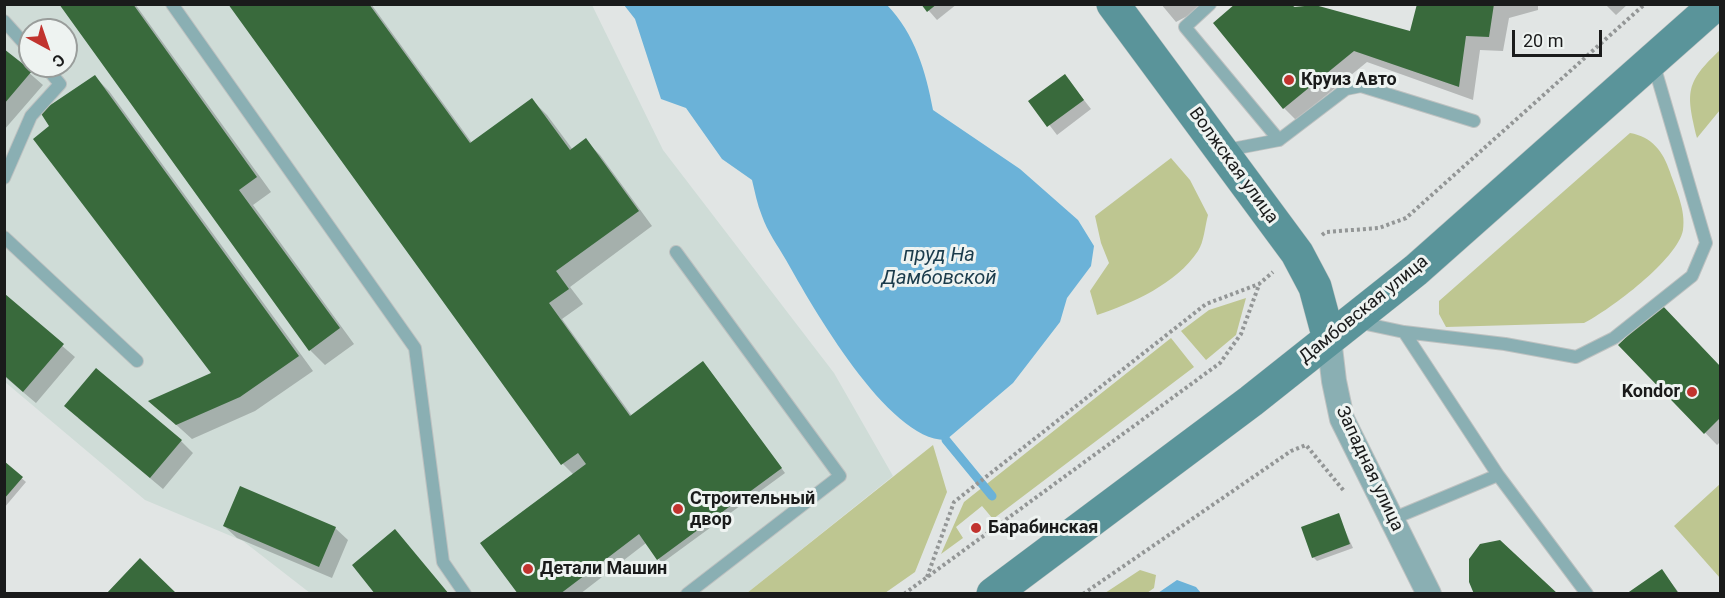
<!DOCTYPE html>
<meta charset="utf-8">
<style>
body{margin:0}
#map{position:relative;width:1725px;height:598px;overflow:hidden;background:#e1e5e4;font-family:Roboto,sans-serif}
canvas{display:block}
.frame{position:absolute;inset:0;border:6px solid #1a1b1b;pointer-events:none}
.north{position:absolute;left:18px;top:18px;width:60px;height:60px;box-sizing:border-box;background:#eef3f1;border:2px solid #999d9b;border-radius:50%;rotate:140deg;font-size:16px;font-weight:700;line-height:24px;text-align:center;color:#1a1b1b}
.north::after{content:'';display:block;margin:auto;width:21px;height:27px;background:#c1332e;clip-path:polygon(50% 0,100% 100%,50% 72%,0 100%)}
.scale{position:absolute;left:1512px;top:30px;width:90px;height:27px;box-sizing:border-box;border:3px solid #1a1b1b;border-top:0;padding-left:8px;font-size:18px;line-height:21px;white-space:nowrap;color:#1a1b1b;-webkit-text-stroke:4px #eef3f1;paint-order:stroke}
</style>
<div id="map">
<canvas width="1725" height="598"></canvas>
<div class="frame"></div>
<div class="north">С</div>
<div class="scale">20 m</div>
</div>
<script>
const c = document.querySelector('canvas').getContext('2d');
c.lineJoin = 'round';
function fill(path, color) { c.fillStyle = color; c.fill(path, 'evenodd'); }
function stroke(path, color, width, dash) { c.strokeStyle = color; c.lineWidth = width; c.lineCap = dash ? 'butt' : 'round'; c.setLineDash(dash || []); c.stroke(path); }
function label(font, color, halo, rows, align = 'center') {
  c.font = font + ' Roboto,sans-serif'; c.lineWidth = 6; c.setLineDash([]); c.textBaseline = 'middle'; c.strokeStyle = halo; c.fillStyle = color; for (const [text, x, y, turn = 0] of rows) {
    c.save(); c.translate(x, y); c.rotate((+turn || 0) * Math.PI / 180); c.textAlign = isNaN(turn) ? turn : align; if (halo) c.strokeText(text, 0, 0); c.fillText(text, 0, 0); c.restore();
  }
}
fill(new Path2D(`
 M4 5H592L663 150 834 373 893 476 747 593H310L243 541 145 500 5 382ZM30 30H66V66H30Z`), '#cfdcd7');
fill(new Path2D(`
 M1720 50V110L1697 138C1686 92 1685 83 1720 50Z
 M1630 133C1652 137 1663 151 1670 172 1676 190 1686 210 1683 230 1678 259 1610 310 1584 323L1446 327 1439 314V301Z
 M1171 158 1190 180 1208 215C1205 226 1204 242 1198 251 1176 284 1133 303 1097 315L1090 291 1109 263 1101 243 1095 216Z
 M1246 298 1236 335 1206 360 1181 331 1209 310Z
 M1171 338 1194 367 993 519 982 506 956 527 963 538 941 554 964 502Z
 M933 445 947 492 915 572 885 593H747Z
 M1720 484V578L1674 526Z
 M1140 570 1156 575 1154 588 1147 593H1105Z`), '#bec691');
fill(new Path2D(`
 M624 5H887C915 34 926 72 933 110L1020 169 1078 220 1094 246 1091 266 1067 298 1060 322 1013 383 946 440C888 441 812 306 786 260 778 246 767 231 762 216 757 204 755 192 752 180L722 159 686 108 661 99 635 19Z
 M1177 580 1196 587 1201 593H1158Z`), '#6bb2d8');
fill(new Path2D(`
 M61 4H135L271 192 253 205 354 344 325 365 310 350Z
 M230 4H371L472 143 532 100 547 115 573 150 585 140 600 155 652 226 570 287 583 304 562 319 632 416 707 367 785 473 662 563 646 543 580 594H520L574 475 563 464Z
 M923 4H957L937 20Z
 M1161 4H1210L1176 22Z
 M1238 4H1293L1296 9 1411 33 1419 4H1538V10L1509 18 1503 51 1480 50 1473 100 1367 62 1296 120 1284 108Z
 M1605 4H1628L1616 15Z
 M4 51 43 85 4 130Z
 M1065 76 1091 109 1057 135 1031 101Z
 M95 77 109 91 313 371 255 411 192 439 151 402 213 374 51 126Z
 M4 296 75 357 36 403 4 376Z
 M1661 306 1720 367V442L1717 445 1621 345Z
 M78 418 181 441 193 453 163 489Z
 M4 463 26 482 4 508Z
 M1338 515 1353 548 1317 561 1313 557Z
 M224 526 335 528 348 540 332 578 237 538Z
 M1662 571 1680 594H1629Z`), '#0003');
stroke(new Path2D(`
 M946 440 992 496`), '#6bb2d8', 9);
fill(new Path2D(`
 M59 4H133L257 177 239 190 340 328 309 351Z
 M228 4H369L470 143 532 98 570 150 586 138 639 211 556 271 569 289 549 303 630 416 703 361 782 468 657 560 639 534 560 594H518L480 543 586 464 578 453 561 465Z
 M921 4H937L927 12Z
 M1235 4H1292L1294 7 1315 5 1410 31 1417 4H1494L1489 37 1466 36 1459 87 1354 51 1283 109 1213 23Z
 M4 49 32 71 4 104Z
 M1065 74 1084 100 1047 127 1028 101Z
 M95 75 299 356 240 397 176 425 148 401 211 373 33 139 49 126 40 112Z
 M5 294 64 344 23 392 5 376Z
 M1661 304 1720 366V418L1704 434 1618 345Z
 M96 368 182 440 150 478 64 406Z
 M4 461 23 477 4 499Z
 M240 486 336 527 319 567 223 526Z
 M1339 513 1350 544 1312 558 1301 527Z
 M395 529 449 594H375L352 565Z
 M1500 540 1558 594H1474L1469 582V559L1480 544Z
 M140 558 177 594H106Z
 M1662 569 1679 594H1626Z`), '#396a3c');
const lane = new Path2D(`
 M172 4 415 348 443 562 465 594
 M1210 4 1185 27 1279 140
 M4 21 30 50
 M1227 150 1279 140 1346 89 1361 86 1474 121
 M4 178 31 116 60 84 45 66
 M4 237 137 361
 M676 252 840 476 687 594
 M1357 322 1404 332 1505 344 1576 357 1614 338 1692 276 1706 243 1653 62
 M1404 332 1498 475 1587 594
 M1392 519 1498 475`);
const street = new Path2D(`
 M1329 339 1334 381 1342 419 1429 594`);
const secondary = new Path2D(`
 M1113 4 1297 253 1315 287 1329 339
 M993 594 1251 401 1416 270 1716 4`);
stroke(lane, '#bdc1c0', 14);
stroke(street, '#bdc1c0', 26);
stroke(secondary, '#bdc1c0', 34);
stroke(new Path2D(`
 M1322 235 1326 232 1379 228 1406 218 1645 4
 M927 577 954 502 1206 304 1259 284 1273 272
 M904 594 1220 363 1241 334 1259 285
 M1083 594 1291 451 1306 445 1344 491`), '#939696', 4, [3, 3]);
stroke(lane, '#8aafb3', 12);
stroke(street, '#8aafb3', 24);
stroke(secondary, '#5a949a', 33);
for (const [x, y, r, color] of [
 [1289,80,6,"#c1332e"],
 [1692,392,6,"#c1332e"],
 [678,509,6,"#c1332e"],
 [976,528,6,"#c1332e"],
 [528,569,6,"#c1332e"]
]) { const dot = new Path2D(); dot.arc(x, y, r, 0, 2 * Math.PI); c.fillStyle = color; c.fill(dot); stroke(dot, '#eef3f1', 2); }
label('bold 18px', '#1a1b1b', '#eef3f1', [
 ["Круиз Авто",1301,80],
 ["Kondor",1680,392,"right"],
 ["Строительный",690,499],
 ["двор",690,520],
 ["Барабинская",988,528],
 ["Детали Машин",540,569]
], 'left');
label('18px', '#1a1b1b', '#eef3f1', [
 ["Волжская улица",1233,166,54],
 ["Дамбовская улица",1364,310,-39],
 ["Западная улица",1369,469,65]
]);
label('italic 20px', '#1a3b4b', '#eef3f1', [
 ["пруд На",939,256],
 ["Дамбовской",939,279]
]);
</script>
